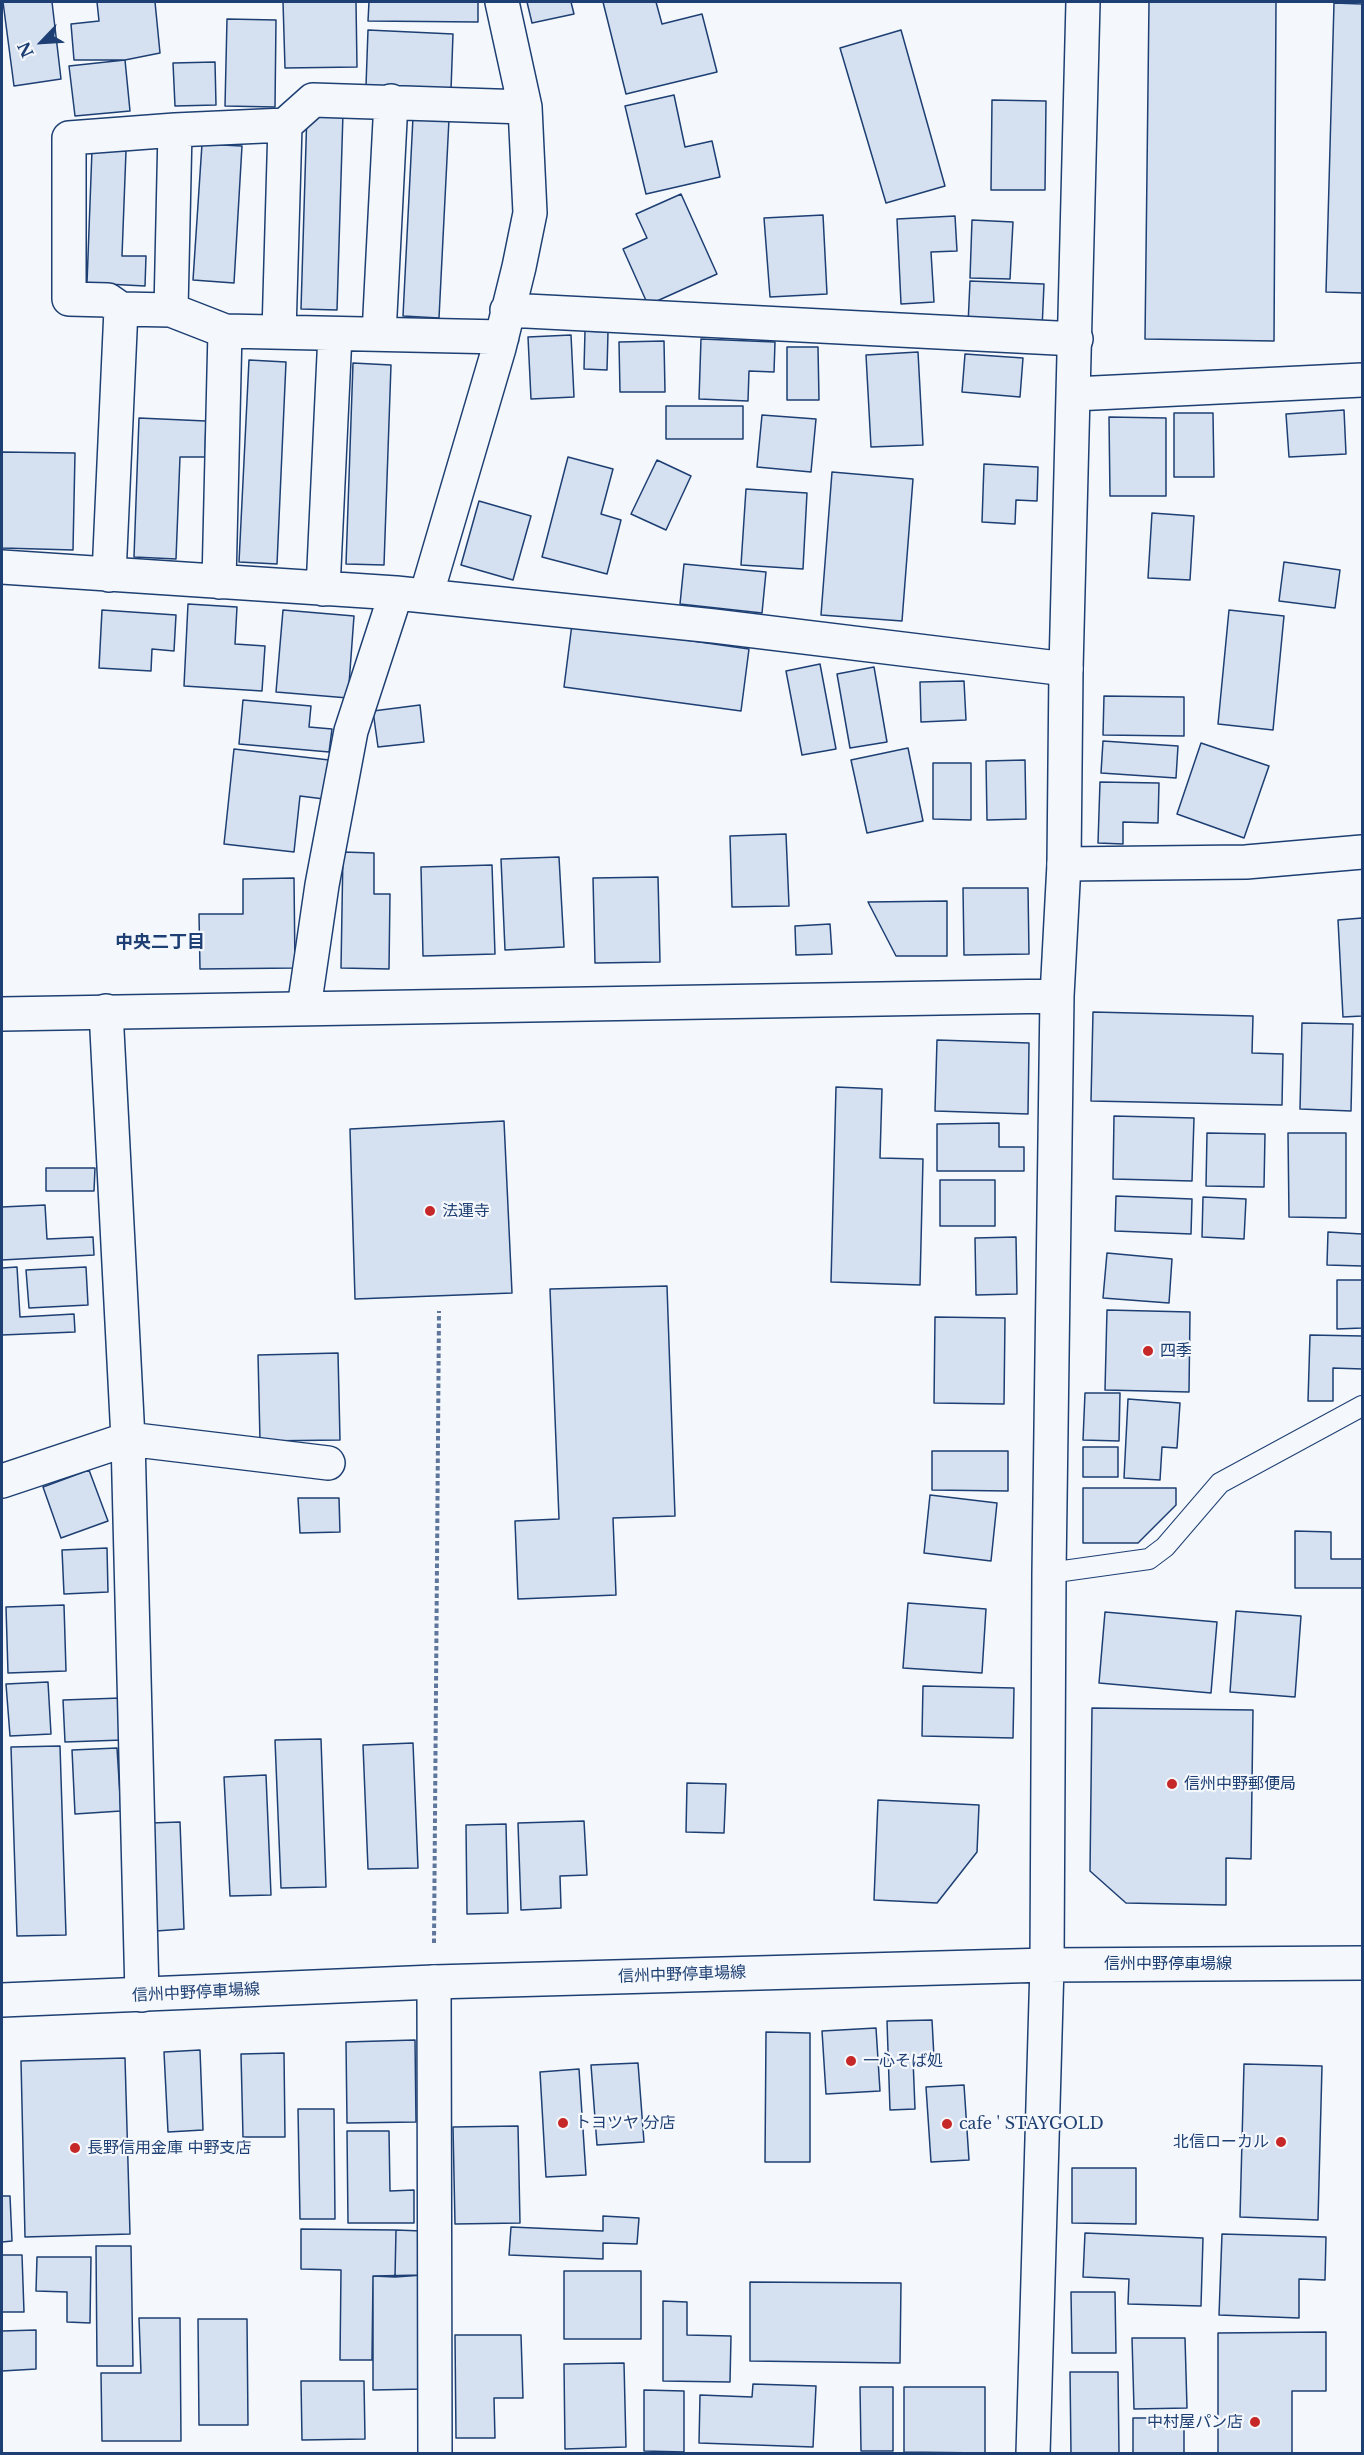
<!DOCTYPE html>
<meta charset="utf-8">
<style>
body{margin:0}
#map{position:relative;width:1364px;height:2455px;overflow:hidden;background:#f4f7fb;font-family:"Libre Baskerville",serif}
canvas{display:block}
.frame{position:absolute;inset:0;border:3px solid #1d3f73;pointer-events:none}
.north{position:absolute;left:12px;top:12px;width:60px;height:60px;-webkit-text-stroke:4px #f4f7fb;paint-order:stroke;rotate:245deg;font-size:16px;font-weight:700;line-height:24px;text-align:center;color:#1d3f73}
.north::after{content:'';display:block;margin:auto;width:21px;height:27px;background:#1d3f73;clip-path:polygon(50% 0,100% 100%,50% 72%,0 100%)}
</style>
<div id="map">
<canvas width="1364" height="2455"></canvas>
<div class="frame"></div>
<div class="north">N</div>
</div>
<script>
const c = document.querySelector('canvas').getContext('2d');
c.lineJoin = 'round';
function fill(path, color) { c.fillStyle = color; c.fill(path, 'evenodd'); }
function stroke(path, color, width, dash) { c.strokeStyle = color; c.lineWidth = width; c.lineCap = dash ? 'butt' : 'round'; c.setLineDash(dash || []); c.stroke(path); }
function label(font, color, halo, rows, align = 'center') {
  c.font = font + ' "Libre Baskerville","Noto Sans JP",serif'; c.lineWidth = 4.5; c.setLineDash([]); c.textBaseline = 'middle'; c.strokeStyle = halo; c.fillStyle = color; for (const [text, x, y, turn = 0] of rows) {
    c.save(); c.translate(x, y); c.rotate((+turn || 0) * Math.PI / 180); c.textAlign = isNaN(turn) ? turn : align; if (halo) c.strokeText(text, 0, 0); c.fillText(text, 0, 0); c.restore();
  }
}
const building = new Path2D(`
 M3 2H52L61 79 14 86Z
 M97 2H155L160 53 125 60H74L71 24 99 21Z
 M283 2H356L357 67 285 68Z
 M369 2H478V22L368 21Z
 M527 2H571L574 14 532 23Z
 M603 2H656L662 24 702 14 717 72 626 94Z
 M1149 2H1276L1274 341 1145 339Z
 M1334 3 1362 4V293L1326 292Z
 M227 19 276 20 275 107 225 106Z
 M368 30 453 34 451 90 366 86Z
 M901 30 945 186 886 203 840 48Z
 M125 60 130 111 75 116 69 66Z
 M215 62 216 105 175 106 173 63Z
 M674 95 685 147 712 141 720 177 646 194 625 106Z
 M992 100 1046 101 1045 190H991Z
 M307 111 343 113 337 310 301 309Z
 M413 117 449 119 439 318 403 316Z
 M202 144 242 146 234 283 193 280Z
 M92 150 126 151 122 256H146L145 286 87 283Z
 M681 194 717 274 648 305 623 249 647 238 636 214Z
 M823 215 827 294 770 297 764 218Z
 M955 216 957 251 931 252 934 302 901 304 897 219Z
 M972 220 1013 222 1010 279 970 278Z
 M970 281 1044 284 1042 329 968 325Z
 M585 331 608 332 607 370 584 369Z
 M571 335 574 397 531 399 528 337Z
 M701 339 775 342 774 372 749 371 748 401 699 399Z
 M664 341 665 392H620L619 342Z
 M787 347H818L819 400H787Z
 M918 352 923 445 871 447 866 355Z
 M965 354 1023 358 1020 397 962 392Z
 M249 360 286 362 277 564 239 562Z
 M353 363 391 365 384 565 346 564Z
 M666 406H743V439H666Z
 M1344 410 1346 454 1289 457 1286 414Z
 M1174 413H1213L1214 477H1174Z
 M762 415 816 419 811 472 757 467Z
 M1109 417 1166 418V496H1110Z
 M139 418 206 421 205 457H180L176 559 134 557Z
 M2 452 75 453 73 550 2 548Z
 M568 457 613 469 601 514 621 520 607 574 542 557Z
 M657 460 691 476 666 530 631 514Z
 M984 464 1038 467 1037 501 1016 500 1015 524 982 522Z
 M832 472 913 479 902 621 821 615Z
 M746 489 807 493 803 569 741 565Z
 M479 501 531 516 513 580 461 565Z
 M1152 513 1194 516 1190 580 1148 578Z
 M1284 562 1340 570 1335 608 1279 601Z
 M684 564 766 572 762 613 680 604Z
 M188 604 237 607 235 644 265 646 262 691 184 686Z
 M102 610 176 615 174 651 152 649 151 671 99 668Z
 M283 610 354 616 348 698 276 692Z
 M1229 610 1284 616 1273 730 1218 724Z
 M572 624 749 649 741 711 564 687Z
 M820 664 836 749 802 755 786 671Z
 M874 667 887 742 850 748 837 674Z
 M964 681 966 720 921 722 920 682Z
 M1104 696 1184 697V736L1103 735Z
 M243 700 311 706 309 727 332 729 329 752 239 744Z
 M420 705 424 742 378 747 373 711Z
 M1103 741 1178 746 1176 778 1101 773Z
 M1201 743 1269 766 1244 838 1177 814Z
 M908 748 923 821 867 833 851 760Z
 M234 749 329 760 324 799 300 796 294 852 224 844Z
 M1025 760 1026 819 987 820 986 761Z
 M933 763H971V820L933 819Z
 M1100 782 1159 783 1158 823 1123 822V844L1098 843Z
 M786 834 789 906 732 907 730 836Z
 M343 852 374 853V894H390L389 969 341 968Z
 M559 857 564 947 505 950 501 859Z
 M492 865 495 954 423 956 421 867Z
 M658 877 660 962 595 963 593 878Z
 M294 878 295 968 200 969 199 914H243V879Z
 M963 888H1028L1029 954 964 955Z
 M947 901V956H896L868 902Z
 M1362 918V1016L1343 1017 1338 920Z
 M830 924 832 954 796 955 795 926Z
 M1093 1012 1253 1016 1252 1053 1283 1054 1282 1105 1091 1101Z
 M1302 1023 1353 1024 1351 1111 1300 1109Z
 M937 1040 1029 1043 1028 1114 935 1111Z
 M836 1087 882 1089 880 1158 923 1159 920 1285 831 1282Z
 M1114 1116 1194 1118 1192 1181 1113 1179Z
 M504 1121 512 1293 355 1299 350 1129Z
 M999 1123V1147H1024V1171H937V1124Z
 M1207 1133 1265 1134 1264 1187 1206 1186Z
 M1288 1133H1346V1218L1289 1217Z
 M46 1168H95L94 1191H46Z
 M940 1180H995V1226H940Z
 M1116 1196 1192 1199 1191 1234 1115 1231Z
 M1203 1197 1246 1199 1244 1239 1202 1237Z
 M45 1205 47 1239 93 1237 94 1255 2 1260V1207Z
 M1328 1232 1362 1234V1266L1327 1265Z
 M1016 1237 1017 1294 976 1295 975 1238Z
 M1107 1253 1172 1259 1169 1303 1103 1298Z
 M17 1267 20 1317 74 1314 75 1332 2 1335V1268Z
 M86 1267 88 1305 29 1308 26 1270Z
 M1337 1280H1362V1328L1337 1329Z
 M667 1286 675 1516 613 1518 616 1595 518 1599 515 1521 559 1519 550 1289Z
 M1107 1310 1190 1312 1189 1392 1105 1390Z
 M935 1317 1005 1318 1004 1404 934 1403Z
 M1310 1335 1362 1336V1369L1333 1368V1401H1308Z
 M338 1353 340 1440 260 1441 258 1355Z
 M1085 1393H1120L1119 1441 1083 1440Z
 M1128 1399 1180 1403 1177 1448 1162 1447 1160 1480 1124 1478Z
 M1083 1447H1118V1477H1083Z
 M932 1451H1008V1491L932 1490Z
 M89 1470 108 1521 61 1538 43 1487Z
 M1083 1488H1176V1505L1138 1543H1083Z
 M930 1495 997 1503 991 1561 924 1553Z
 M298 1498H339L340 1532 300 1533Z
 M1295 1531 1331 1532V1559H1362V1588H1295Z
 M107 1548 108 1592 64 1594 62 1550Z
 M908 1603 986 1609 982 1673 903 1668Z
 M64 1605 66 1671 8 1673 6 1607Z
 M1236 1611 1301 1616 1295 1697 1230 1692Z
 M1105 1612 1217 1622 1211 1693 1099 1683Z
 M48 1682 51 1734 10 1736 6 1684Z
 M923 1686 1014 1688 1013 1738 922 1736Z
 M121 1698 123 1740 65 1742 63 1700Z
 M1092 1708 1253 1710 1251 1859 1226 1858V1905L1126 1903 1090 1871Z
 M321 1739 326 1887 281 1888 275 1740Z
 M413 1743 418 1868 368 1869 363 1745Z
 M60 1746 66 1935 17 1936 11 1747Z
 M117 1748 121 1811 75 1814 72 1750Z
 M266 1775 271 1895 230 1896 224 1777Z
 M687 1783 726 1784 724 1833 686 1832Z
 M878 1800 979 1805 977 1852 937 1903 874 1900Z
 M584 1821 587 1875 560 1876 561 1908 521 1910 518 1823Z
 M180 1822 184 1929 156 1931 151 1823Z
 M506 1824 508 1913 467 1914 466 1825Z
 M932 2020 934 2058 913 2059 915 2109 890 2110 887 2021Z
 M876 2028 880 2091 826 2094 822 2031Z
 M766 2032 810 2033V2162H765Z
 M415 2040 416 2122 347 2123 346 2042Z
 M200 2050 203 2130 168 2132 164 2052Z
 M284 2053 285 2137H243L241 2054Z
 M125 2058 130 2234 25 2237 21 2061Z
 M638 2063 644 2142 597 2145 591 2065Z
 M1244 2064 1322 2066 1318 2220 1240 2217Z
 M579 2069 586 2175 546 2177 540 2072Z
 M964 2085 969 2160 931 2162 926 2087Z
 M298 2109H334L335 2219H300Z
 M518 2126 520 2223 455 2224 453 2127Z
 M347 2131H389L390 2191 414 2190V2223H348Z
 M1072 2168H1136V2224L1072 2223Z
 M2 2196H10L12 2241 2 2242Z
 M603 2216 639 2218 637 2244 603 2243V2259L509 2255 511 2227 603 2231Z
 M301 2229 396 2230 395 2277 373 2276 372 2360H340L341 2270 301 2269Z
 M396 2230 422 2231 423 2275 395 2277Z
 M1085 2233 1203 2238 1201 2306 1128 2304 1129 2279 1083 2277Z
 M1222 2234 1326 2237 1325 2280 1299 2279V2318L1219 2315Z
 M96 2246H131L133 2366H97Z
 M2 2255H22L24 2312H2Z
 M37 2257H91L90 2323 67 2322V2292L36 2291Z
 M564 2271H641V2339H564Z
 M423 2275 424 2389 373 2390V2276Z
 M750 2282 901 2283 900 2363 750 2361Z
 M1071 2292H1115L1116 2353H1072Z
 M663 2301 687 2302V2335L731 2336 730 2382 663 2381Z
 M139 2318H180L181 2441H102L101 2373H141Z
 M198 2319H247L248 2425H199Z
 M36 2330V2369L2 2371V2331Z
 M1326 2332V2391H1292V2454H1218V2333Z
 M455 2335H521L523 2398H494L495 2438H456Z
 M1132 2338H1185L1187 2408 1134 2409Z
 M624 2363 626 2447 565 2449 564 2364Z
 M1070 2372H1118L1119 2453 1071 2454Z
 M301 2381H364L365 2439 302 2440Z
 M753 2384 816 2386 813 2447 699 2443 700 2395 752 2397Z
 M860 2387H893V2451H861Z
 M904 2387H985V2453L904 2452Z
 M644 2390 684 2391V2452L644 2451Z
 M1133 2418H1184V2454H1133Z`);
fill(building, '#d5e0f0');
stroke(building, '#1d3f73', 1.5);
const lane = new Path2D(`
 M1049 1573 1149 1559 1165 1547 1220 1483 1362 1406`);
const street = new Path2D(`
 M121 309 108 300 69 299V138L175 130 285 125 313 100 525 107
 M171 310 175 130
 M507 310 1076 339
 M279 332 285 125
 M379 334 391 101
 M1074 394 1362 380
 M2 567 396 593 714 626 1066 669
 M109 575 121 309 171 310 225 331 502 337
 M219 582 225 331
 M323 589 335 334
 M426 596 499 348 519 267 530 213 525 107 502 2
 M1064 864 1246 862 1362 852
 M304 1008 322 885 351 731 396 593
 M106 1011 128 1439 142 1995
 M2 1481 128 1439 328 1463
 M434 1982 435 2454`);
const secondary = new Path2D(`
 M2 1014 1057 996
 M2 2000 434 1982 1047 1965 1362 1963
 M1033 2454 1047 1965 1049 1573 1057 996 1064 864 1066 669 1083 2`);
stroke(lane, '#1d3f73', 22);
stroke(street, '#1d3f73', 36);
stroke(secondary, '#1d3f73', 36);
stroke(new Path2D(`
 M434 1943 439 1311`), '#5e769c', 4, [4.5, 3]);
stroke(lane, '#f4f7fb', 20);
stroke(street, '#f4f7fb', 33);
stroke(secondary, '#f4f7fb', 33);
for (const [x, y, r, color] of [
 [430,1211,6,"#c62828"],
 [1148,1351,6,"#c62828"],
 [1172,1784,6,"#c62828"],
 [851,2061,6,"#c62828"],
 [563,2123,6,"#c62828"],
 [947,2124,6,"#c62828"],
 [1281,2142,6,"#c62828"],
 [75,2148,6,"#c62828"],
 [1255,2422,6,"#c62828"]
]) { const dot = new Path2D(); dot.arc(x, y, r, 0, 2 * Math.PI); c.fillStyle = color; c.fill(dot); stroke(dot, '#f4f7fb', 2); }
label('16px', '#1d3f73', '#f4f7fb', [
 ["法運寺",442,1211],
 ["四季",1160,1351],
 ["信州中野郵便局",1184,1784],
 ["一心そば処",863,2061],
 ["トヨツヤ 分店",575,2123],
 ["cafe ' STAYGOLD",959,2124],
 ["北信ローカル",1269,2142,"right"],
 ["長野信用金庫 中野支店",87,2148],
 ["中村屋パン店",1243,2422,"right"]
], 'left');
label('16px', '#1d3f73', '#f4f7fb', [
 ["信州中野停車場線",1168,1964],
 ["信州中野停車場線",682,1975,-2],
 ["信州中野停車場線",196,1993,-3]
]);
label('bold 18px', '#1d3f73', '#f4f7fb', [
 ["中央二丁目",160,943]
]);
</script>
